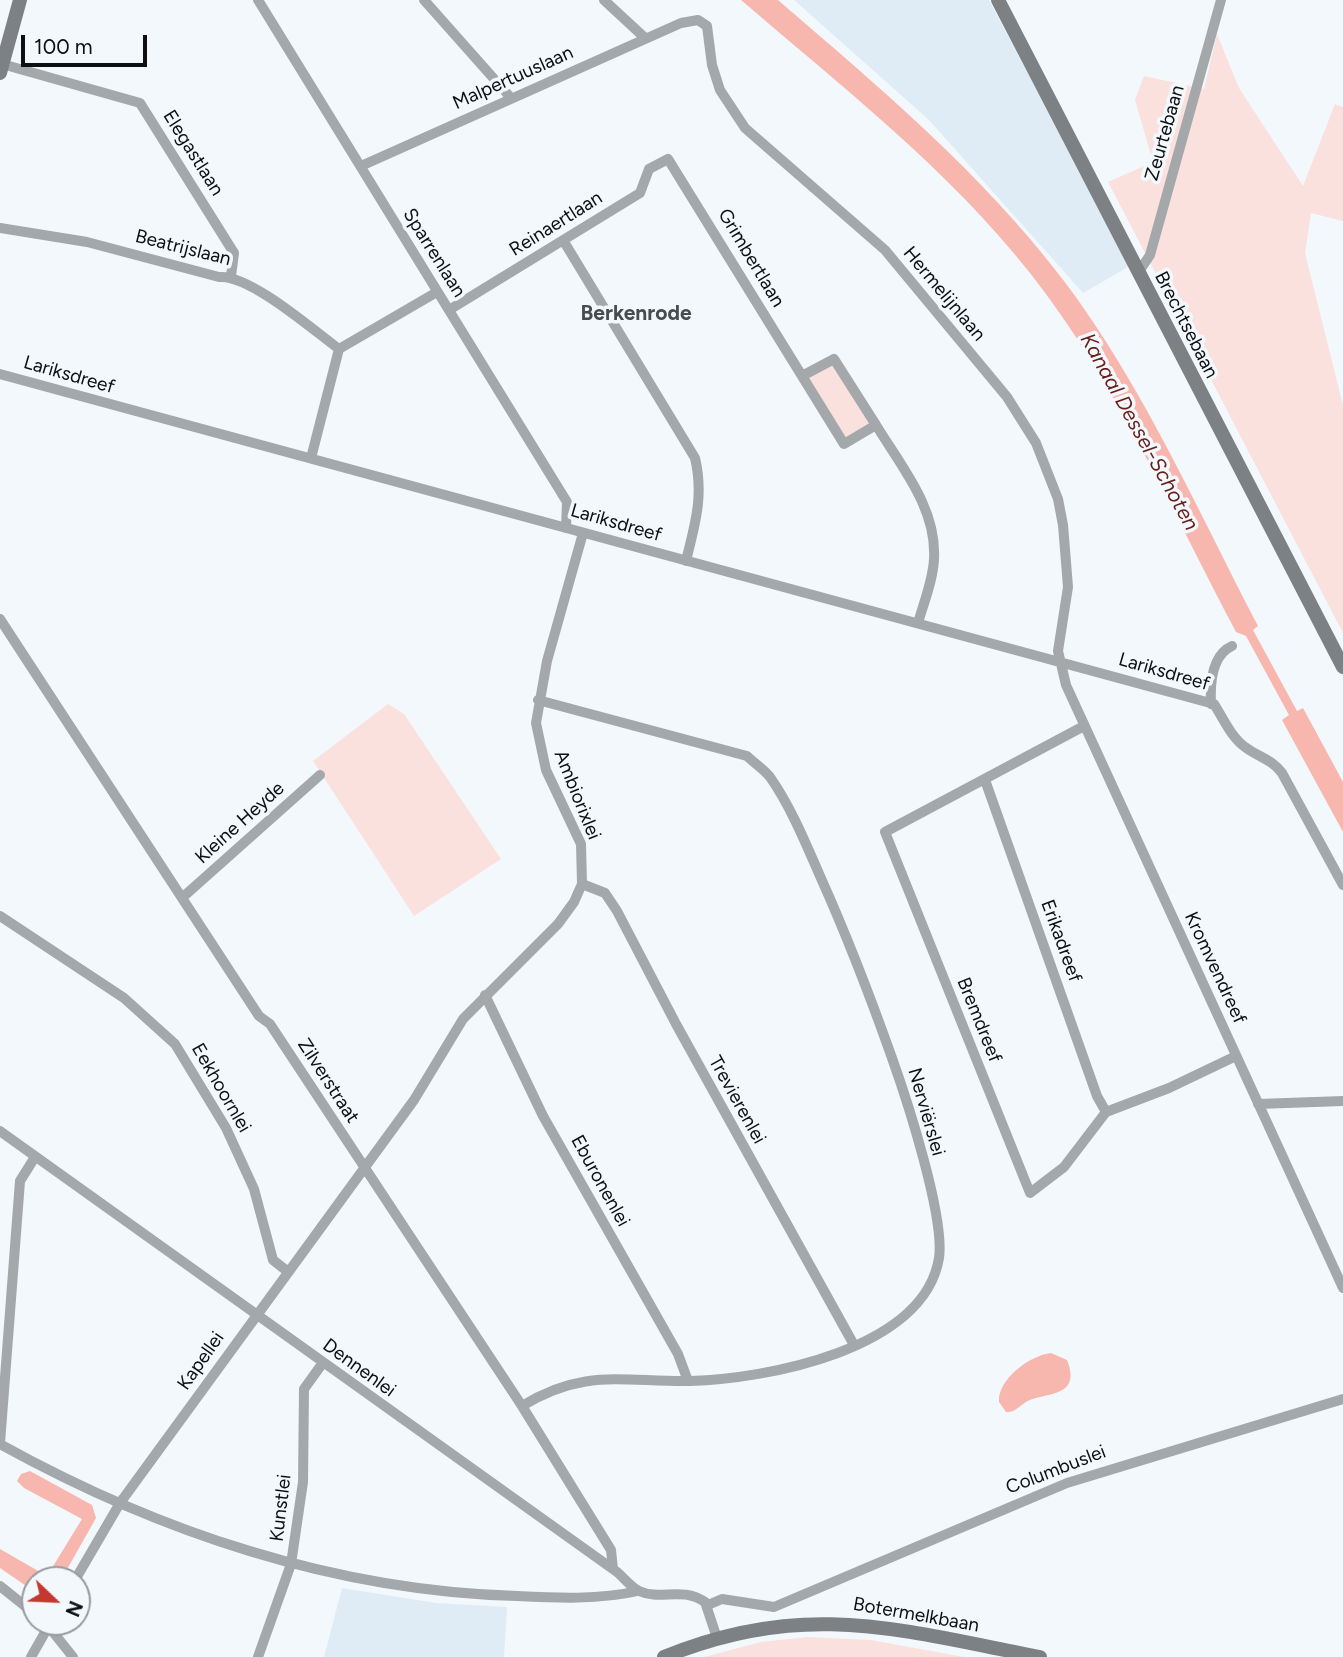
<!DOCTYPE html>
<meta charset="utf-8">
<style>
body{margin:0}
#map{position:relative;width:1343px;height:1657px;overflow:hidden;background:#f3f8fd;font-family:Figtree,sans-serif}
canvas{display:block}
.north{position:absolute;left:21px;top:1566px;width:70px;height:70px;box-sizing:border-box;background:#f3f8fd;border:2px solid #979b9e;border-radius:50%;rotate:113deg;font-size:19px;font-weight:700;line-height:28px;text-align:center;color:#0d0f10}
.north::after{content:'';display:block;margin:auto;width:24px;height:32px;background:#c53830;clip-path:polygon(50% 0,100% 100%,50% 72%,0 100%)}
.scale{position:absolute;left:21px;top:35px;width:126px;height:32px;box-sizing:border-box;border:4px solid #0d0f10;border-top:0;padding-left:9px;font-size:21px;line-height:24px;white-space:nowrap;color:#0d0f10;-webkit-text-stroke:5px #f3f8fd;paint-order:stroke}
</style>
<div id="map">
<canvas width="1343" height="1657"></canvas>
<div class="north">N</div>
<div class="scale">100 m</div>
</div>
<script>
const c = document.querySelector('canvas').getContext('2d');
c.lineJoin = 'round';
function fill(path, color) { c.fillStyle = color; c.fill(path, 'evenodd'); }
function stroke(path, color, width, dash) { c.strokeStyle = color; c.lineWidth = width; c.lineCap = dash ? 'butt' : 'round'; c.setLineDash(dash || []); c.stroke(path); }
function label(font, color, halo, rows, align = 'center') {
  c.font = font + ' Figtree,sans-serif'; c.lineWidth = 7; c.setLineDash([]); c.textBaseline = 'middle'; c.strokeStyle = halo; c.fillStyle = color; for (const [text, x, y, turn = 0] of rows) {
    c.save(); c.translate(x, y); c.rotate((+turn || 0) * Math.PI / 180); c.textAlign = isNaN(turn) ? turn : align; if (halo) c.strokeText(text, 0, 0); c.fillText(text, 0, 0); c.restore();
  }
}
fill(new Path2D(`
 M794 0H989L1130 266 1083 293 929 120Z
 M342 1588 436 1603 507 1607 504 1657H324Z`), '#e0ecf5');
fill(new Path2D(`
 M1217 34 1239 88 1303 186 1335 104 1343 107V221L1311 213 1305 253 1343 405V633L1108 182 1153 162 1135 100 1144 76 1204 89Z
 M833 362 870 424 845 438 808 381V376Z
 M388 704 404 714 501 859 414 916 313 761Z
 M808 1637 871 1640 964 1657H704L761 1642Z`), '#fae1dd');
fill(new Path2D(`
 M741 0H778C880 88 982 173 1064 281 1142 384 1198 511 1258 626L1253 630 1297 711 1303 708 1343 782V832L1282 720 1289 715 1246 636 1236 632C1172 511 1115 381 1030 273 948 169 841 86 741 0Z
 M1051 1353 1067 1360C1081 1396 1051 1392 1030 1400 1020 1404 1016 1413 1006 1412L999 1402C997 1380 1030 1355 1051 1353Z
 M30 1471 92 1505 96 1518 61 1580H35V1592L0 1568V1549L47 1576 82 1519 24 1488 17 1481 21 1474Z`), '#f8b7ae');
stroke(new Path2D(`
 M258 0 567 502 566 528
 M424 0 511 98
 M604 0 645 38
 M2 64 140 103 234 253 231 276
 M361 166 681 23 698 20 707 26 712 65 720 90 745 128 885 250 1007 397 1036 443 1058 499 1063 525 1068 587 1058 651 1066 685 1343 1288
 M0 228 87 242 219 277C249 274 312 329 339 349
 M563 240 695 458C704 496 695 524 686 561
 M1138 273 1150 255 1221 0
 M449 310 640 193 649 169 668 159 844 444 876 425 834 359 802 376
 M0 374 1214 704C1223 718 1231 737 1245 747 1258 757 1272 759 1282 773L1343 885
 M876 425C901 466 937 508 934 559 933 580 924 602 918 623
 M311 458 339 349 437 292
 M0 619 259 1016 270 1024 522 1406 611 1550 613 1569
 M1211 704C1210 684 1212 655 1232 646
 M1084 726 885 832 1030 1193 1064 1167 1106 1112 1169 1088 1236 1056
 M985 780 1097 1096 1106 1112
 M582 884 605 893 617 911 676 1024 854 1345
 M183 897 320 775
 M0 916 124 998 175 1044 226 1128 254 1189 273 1260 287 1271
 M485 995 543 1116 678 1354 688 1381
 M1258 1104 1343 1101
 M0 1131 617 1572C624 1578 631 1587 639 1591 661 1601 681 1586 705 1602L717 1638
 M522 1406C584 1368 622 1382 690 1381 765 1379 924 1350 939 1258 945 1217 907 1100 892 1058 870 996 847 936 820 876 806 844 791 807 770 777 764 769 754 763 747 756L538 700
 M0 1443 20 1181 35 1157
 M0 1444C159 1532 335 1591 517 1596 557 1598 599 1600 638 1591
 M75 1580 120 1503 414 1100 463 1019 558 924 574 902 582 884 581 844 546 770 536 723 547 661 583 533
 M0 1586 35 1614
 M708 1605 722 1599 774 1607 1067 1483 1343 1399
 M45 1622 73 1657
 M31 1657 51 1622
 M258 1657 291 1564 303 1482 304 1389 322 1364`), '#a5a8aa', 10);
stroke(new Path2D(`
 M998 0 1343 667
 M0 73 20 0
 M664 1657C804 1599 900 1630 1040 1657`), '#7e8184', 14);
label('19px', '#0d0f10', '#f3f8fd', [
 ["Malpertuuslaan",513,78,-24],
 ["Zeurtebaan",1165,133,-74],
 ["Elegastlaan",193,153,58],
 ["Reinaertlaan",556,224,-32],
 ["Beatrijslaan",183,248,14],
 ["Sparrenlaan",434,253,58],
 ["Grimbertlaan",751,258,59],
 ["Hermelijnlaan",944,294,50],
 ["Brechtsebaan",1186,325,63],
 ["Lariksdreef",69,375,16],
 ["Lariksdreef",616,523,16],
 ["Lariksdreef",1164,672,16],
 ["Ambiorixlei",577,795,68],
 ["Kleine Heyde",240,823,-42],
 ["Erikadreef",1061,941,70],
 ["Kromvendreef",1215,968,65],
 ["Bremdreef",979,1020,68],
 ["Zilverstraat",328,1081,57],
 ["Eekhoornlei",221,1088,60],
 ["Trevierenlei",737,1100,61],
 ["Nerviërslei",926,1112,74],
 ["Eburonenlei",600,1181,61],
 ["Kapellei",201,1361,-55],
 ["Dennenlei",359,1368,36],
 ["Columbuslei",1056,1470,-21],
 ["Kunstlei",281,1508,-83],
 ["Botermelkbaan",916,1615,10]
]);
label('bold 21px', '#484c50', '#f3f8fd', [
 ["Berkenrode",636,314]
]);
label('italic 21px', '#681e19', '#f3f8fd', [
 ["Kanaal Dessel-Schoten",1139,432,61]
]);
</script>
